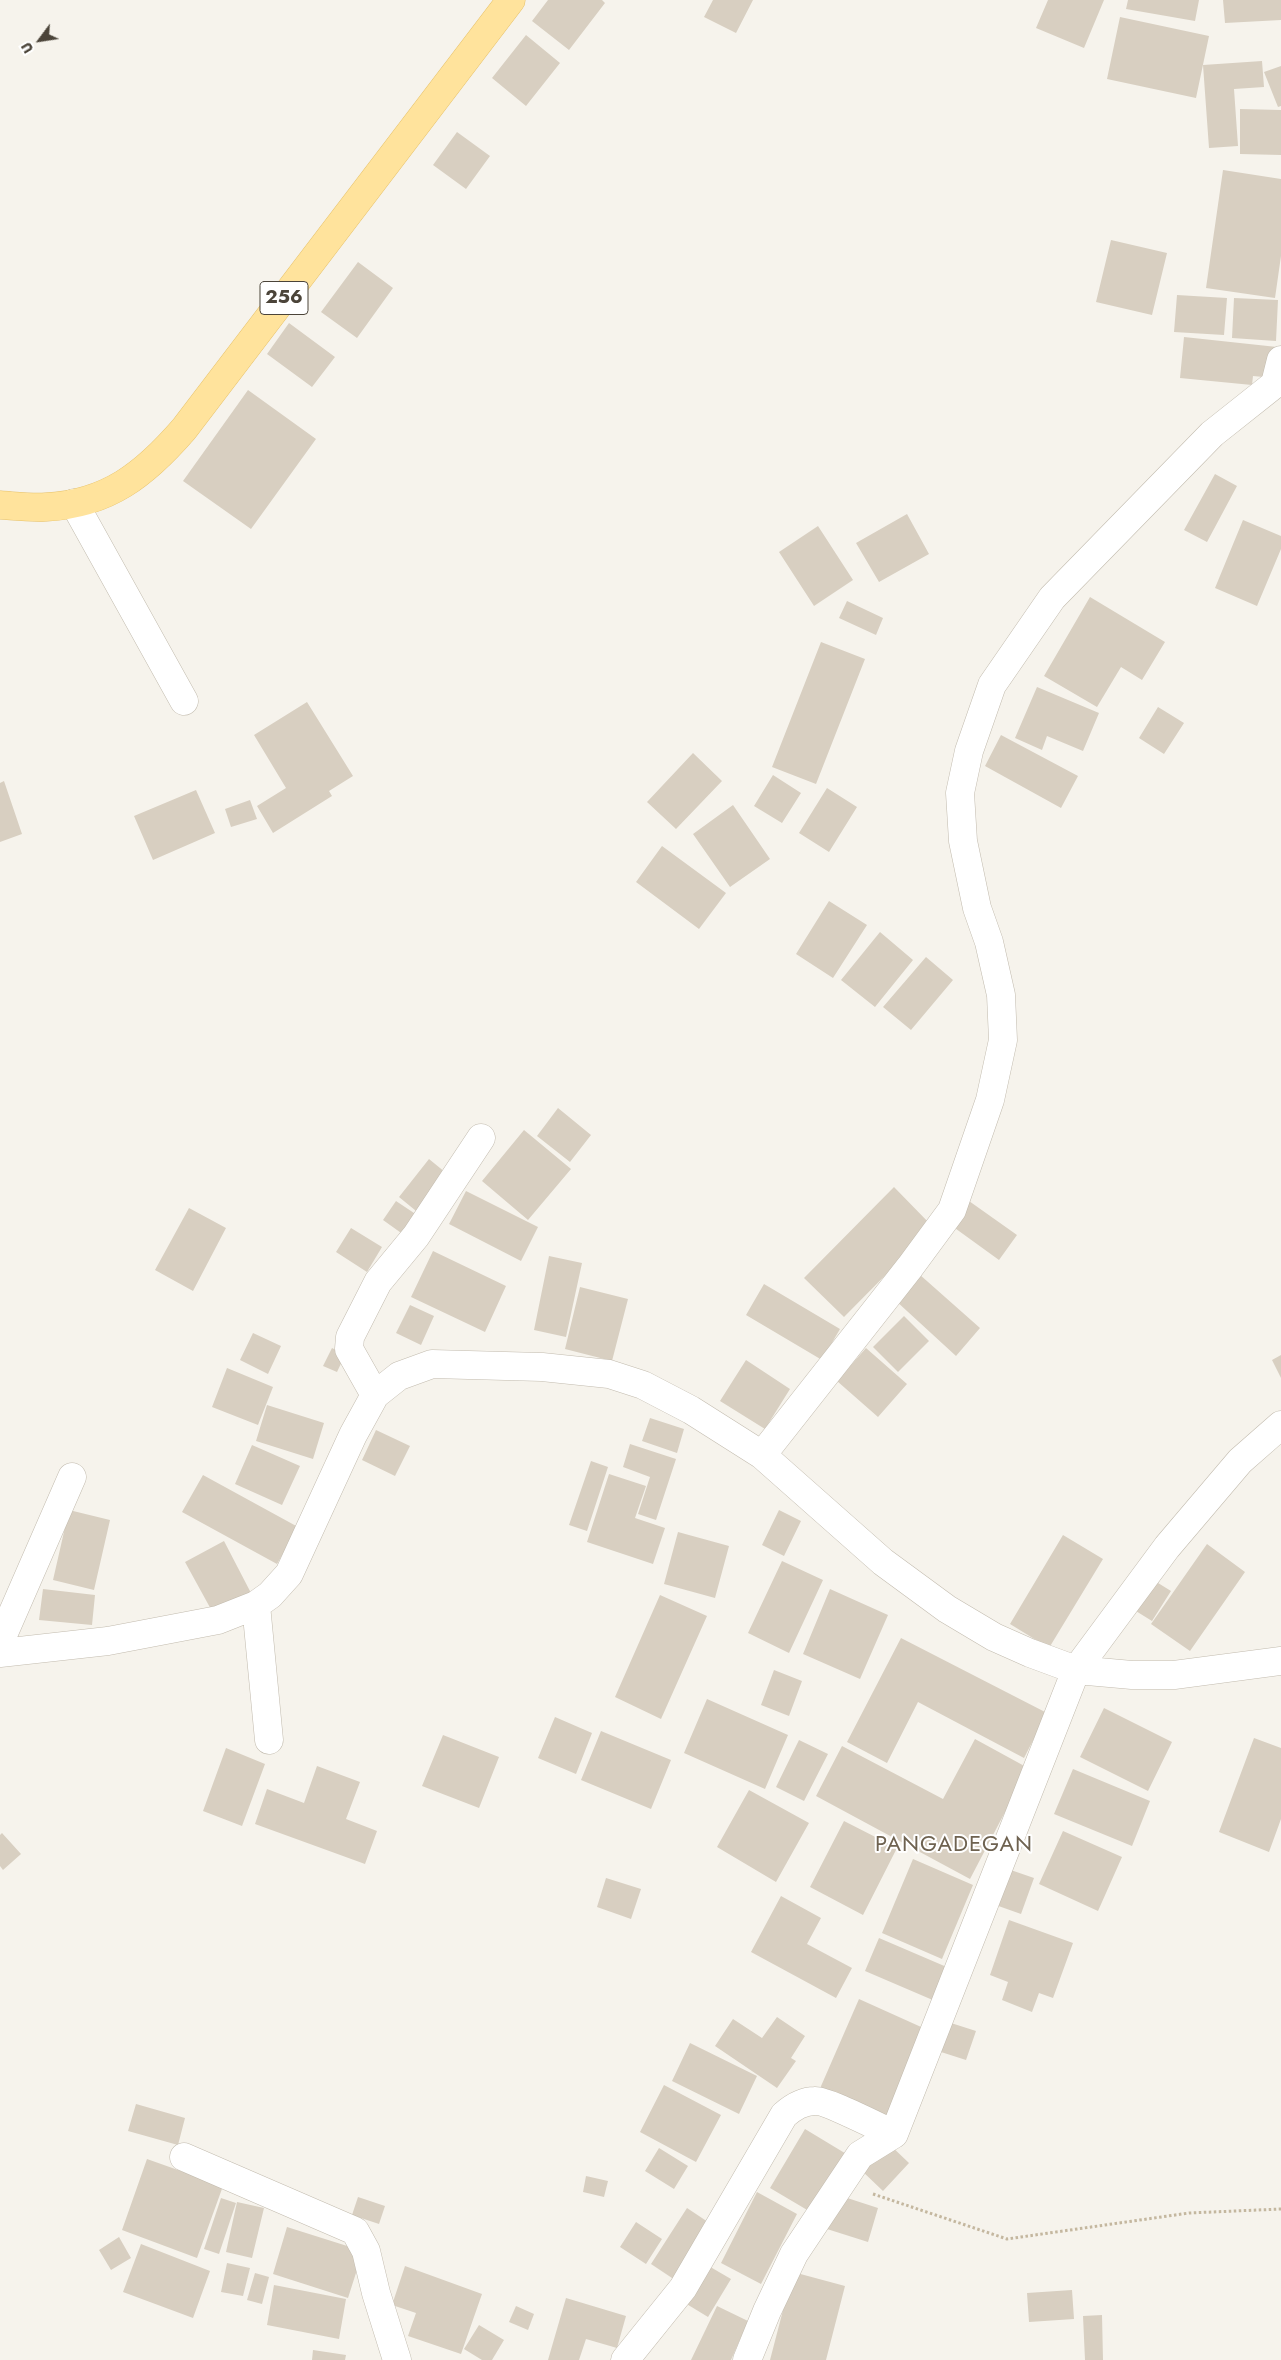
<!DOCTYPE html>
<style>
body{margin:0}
#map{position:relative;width:1281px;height:2360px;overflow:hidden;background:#f6f3ec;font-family:Jost,sans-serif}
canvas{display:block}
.north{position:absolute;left:15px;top:15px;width:50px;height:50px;-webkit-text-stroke:4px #fff;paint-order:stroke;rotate:239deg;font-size:14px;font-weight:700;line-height:20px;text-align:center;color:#4b4439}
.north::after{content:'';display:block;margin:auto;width:18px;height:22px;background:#4b4439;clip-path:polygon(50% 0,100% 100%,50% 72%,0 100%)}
</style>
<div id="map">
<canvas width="1281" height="2360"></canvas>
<div class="north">U</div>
</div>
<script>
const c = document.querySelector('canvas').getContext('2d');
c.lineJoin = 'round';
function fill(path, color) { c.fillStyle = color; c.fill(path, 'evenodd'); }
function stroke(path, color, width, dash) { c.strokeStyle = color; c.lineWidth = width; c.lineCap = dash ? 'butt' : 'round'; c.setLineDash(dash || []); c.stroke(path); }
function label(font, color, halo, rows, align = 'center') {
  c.font = font + ' Jost,sans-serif'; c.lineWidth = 4; c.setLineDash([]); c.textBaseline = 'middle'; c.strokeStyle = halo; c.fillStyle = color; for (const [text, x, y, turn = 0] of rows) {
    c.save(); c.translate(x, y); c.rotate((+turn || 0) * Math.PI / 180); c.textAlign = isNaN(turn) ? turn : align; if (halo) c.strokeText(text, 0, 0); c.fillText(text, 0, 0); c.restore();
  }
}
fill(new Path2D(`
 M548 0H602L605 3 569 50 532 21Z
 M713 0H753L736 33 704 17Z
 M1048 0H1104L1084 48 1036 28Z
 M1128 0H1199L1195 21 1126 9Z
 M1223 0H1281V20L1225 23Z
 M1120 17 1209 36 1196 98 1107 79Z
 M526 35 560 63 526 106 492 78Z
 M1262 61 1264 87 1234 89 1238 146 1209 148 1203 65Z
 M1281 66V106L1278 107 1264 72Z
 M1240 109 1281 110V155L1240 154Z
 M457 132 490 156 466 189 433 165Z
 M1223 170 1281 179V256L1275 298 1206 288Z
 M1111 240 1167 253 1152 315 1096 302Z
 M358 262 393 288 357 338 321 312Z
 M1177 295 1227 298 1224 335 1174 332Z
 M1234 298 1278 300 1276 341 1232 338Z
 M289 323 335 357 312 387 267 354Z
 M1184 337 1277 347 1274 378 1253 376 1252 385 1180 378Z
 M248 390 316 439 251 529 183 481Z
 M1215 474 1237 486 1207 542 1184 530Z
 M907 514 929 554 879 582 856 543Z
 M1243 520 1281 536V549L1257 606 1215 588Z
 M818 526 853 580 814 606 779 552Z
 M1090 597 1165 642 1142 680 1121 667 1097 707 1044 676Z
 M847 601 883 618 876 635 839 618Z
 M821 642 865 659 816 784 772 767Z
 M1037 687 1099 713 1083 751 1047 736 1042 750 1015 738Z
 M307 702 353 776 329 791 332 796 273 833 257 806 286 788 254 735Z
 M1158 707 1184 723 1164 754 1139 738Z
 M1001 735 1078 776 1061 808 985 766Z
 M693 753 722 781 676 829 647 802Z
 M773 775 801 793 782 823 754 806Z
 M4 781 22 834 0 842V783Z
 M827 788 857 807 829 852 799 833Z
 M196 790 215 833 153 860 134 816Z
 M250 800 257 819 231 827 225 809Z
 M733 805 770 859 730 887 693 834Z
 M662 846 726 893 699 929 636 882Z
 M829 901 867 925 833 978 796 954Z
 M880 932 913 960 875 1007 841 980Z
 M926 957 953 980 911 1030 883 1007Z
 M558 1108 591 1135 570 1162 537 1136Z
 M524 1130 571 1169 528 1220 482 1181Z
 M429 1159 451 1177 421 1215 399 1197Z
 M894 1187 933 1227 844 1317 804 1278Z
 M466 1191 538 1227 521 1261 449 1224Z
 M396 1201 417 1215 404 1235 383 1220Z
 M969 1201 1017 1235 999 1260 952 1226Z
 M189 1208 226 1228 193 1291 155 1270Z
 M351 1228 382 1247 367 1272 336 1252Z
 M433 1251 506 1286 485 1332 411 1297Z
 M549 1256 582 1263 566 1337 534 1330Z
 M919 1274 980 1328 956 1356 895 1300Z
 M764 1284 840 1329 822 1360 746 1315Z
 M580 1287 628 1299 612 1361 565 1349Z
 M410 1305 434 1316 421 1345 396 1333Z
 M904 1316 929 1341 898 1372 873 1347Z
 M253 1333 281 1346 268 1374 240 1360Z
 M332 1348 345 1355 337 1372 323 1366Z
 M866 1348 907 1384 878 1417 837 1381Z
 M1281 1355V1378L1272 1360Z
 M746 1360 790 1389 765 1429 720 1401Z
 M227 1368 273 1387 258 1425 212 1407Z
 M267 1405 324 1423 313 1459 256 1441Z
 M650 1418 684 1429 677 1453 642 1441Z
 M376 1430 410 1446 395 1476 362 1460Z
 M630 1444 676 1459 656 1520 638 1514 650 1477 623 1467Z
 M252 1445 300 1466 282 1505 235 1484Z
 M591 1461 608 1467 587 1531 569 1525Z
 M609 1474 646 1486 635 1518 665 1528 653 1564 587 1542Z
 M203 1475 298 1527 277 1564 182 1512Z
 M69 1510 110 1520 94 1590 53 1580Z
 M779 1510 801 1521 784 1556 762 1545Z
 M678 1532 729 1546 715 1598 664 1584Z
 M1063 1535 1103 1559 1049 1648 1010 1624Z
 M224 1541 251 1593 213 1613 185 1562Z
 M1207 1544 1245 1572 1190 1651 1151 1624Z
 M782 1561 823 1580 789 1653 748 1633Z
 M1150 1578 1171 1591 1152 1621 1131 1608Z
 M43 1589 95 1595 92 1625 39 1620Z
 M830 1589 888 1615 860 1679 803 1654Z
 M660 1595 707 1616 661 1719 615 1697Z
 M901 1638 1047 1713 1024 1758 918 1702 887 1763 847 1742Z
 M774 1670 802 1681 789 1716 761 1705Z
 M707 1699 788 1735 765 1789 684 1753Z
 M1104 1708 1172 1742 1148 1791 1080 1757Z
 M555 1717 592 1733 576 1774 538 1758Z
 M601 1731 671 1760 651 1809 581 1780Z
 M443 1735 499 1757 479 1808 422 1786Z
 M1254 1738 1281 1748V1819L1269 1852 1219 1832Z
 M975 1739 1028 1768 970 1879 816 1796 842 1746 943 1799Z
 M799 1740 828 1754 804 1801 776 1787Z
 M226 1748 265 1764 242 1826 203 1811Z
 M317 1766 360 1782 346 1819 377 1831 365 1864 255 1824 267 1789 304 1803Z
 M1073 1769 1150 1801 1132 1846 1054 1814Z
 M749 1790 809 1823 776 1882 717 1847Z
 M844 1821 897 1848 863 1915 810 1887Z
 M1063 1831 1122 1857 1098 1911 1039 1884Z
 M2 1833 21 1854 3 1870 0 1866V1835Z
 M913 1859 973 1885 942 1959 882 1933Z
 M1002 1867 1034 1878 1021 1914 990 1903Z
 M606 1878 641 1889 631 1919 597 1907Z
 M781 1896 821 1918 807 1944 852 1968 836 1998 751 1952Z
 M1009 1920 1073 1943 1053 1998 1039 1993 1032 2012 1002 2000 1008 1982 990 1975Z
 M879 1938 949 1968 935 2001 865 1971Z
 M859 1999 930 2031 888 2125 818 2093Z
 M777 2017 805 2036 791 2058 796 2061 777 2088 715 2046 733 2019 762 2038Z
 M951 2023 976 2031 966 2060 941 2052Z
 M690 2043 757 2076 739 2114 672 2081Z
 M664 2085 721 2115 696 2162 640 2132Z
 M136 2104 185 2118 178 2145 128 2131Z
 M805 2129 848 2155 814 2214 770 2188Z
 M888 2143 909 2163 883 2191 861 2170Z
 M659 2148 688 2166 674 2189 645 2171Z
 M147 2159 223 2186 197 2258 122 2230Z
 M586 2176 608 2181 604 2197 583 2192Z
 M757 2192 797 2214 761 2284 721 2263Z
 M838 2195 878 2208 868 2242 827 2229Z
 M358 2197 385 2206 379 2224 352 2215Z
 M221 2198 236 2203 219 2254 204 2249Z
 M237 2202 264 2208 252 2258 226 2252Z
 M687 2208 714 2226 678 2282 651 2264Z
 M636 2222 662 2239 646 2264 620 2247Z
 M287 2227 363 2251 348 2298 273 2274Z
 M119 2237 131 2258 111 2270 99 2250Z
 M141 2244 210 2271 193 2318 123 2292Z
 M227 2263 250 2268 243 2296 221 2292Z
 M707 2265 731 2279 708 2317 685 2303Z
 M405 2266 482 2294 461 2354 408 2336 416 2313 392 2305Z
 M793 2272 845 2286 826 2360H770Z
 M255 2273 269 2277 262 2304 247 2300Z
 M274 2285 346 2299 339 2339 267 2325Z
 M1072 2290 1074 2319 1029 2322 1027 2293Z
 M566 2298 626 2316 617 2348 586 2339 579 2360H548Z
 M516 2306 534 2314 528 2330 509 2322Z
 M717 2306 748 2321 731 2360H691Z
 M1102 2315 1103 2360H1085L1083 2316Z
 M479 2325 504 2340 492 2360H482L464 2349Z
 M313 2350 346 2355 345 2360H312Z`), '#d8cfc1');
const street = new Path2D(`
 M74 503 184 701
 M375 1395 349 1349 350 1337 378 1282 416 1236 481 1138
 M762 1455 910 1267 952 1210 990 1100 1003 1040 1001 995 989 942 977 908 963 841 960 793 969 751 992 685 1052 598 1212 434 1275 384 1281 360
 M256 1605 269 1740
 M0 1642 72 1477
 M0 1653 108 1641 218 1620 256 1605 270 1595 289 1574 353 1435 375 1395 399 1376 432 1364 542 1367 609 1374 643 1385 691 1410 762 1455 883 1562 947 1609 994 1637 1030 1653 1076 1670 1132 1675H1174L1281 1661
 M184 2157 355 2231 366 2251 376 2293 397 2360
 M625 2360 683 2288 784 2115C793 2107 803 2101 815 2101 826 2100 880 2128 894 2134
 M747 2360 767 2311 794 2254 860 2155 894 2134 1076 1670 1167 1547 1240 1461 1281 1425`);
const primary = new Path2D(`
 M0 505C15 506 31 508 46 507 108 504 145 474 184 429L511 0`);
stroke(street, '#c2bbae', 29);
stroke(primary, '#e6c16a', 29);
stroke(new Path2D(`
 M873 2194 1007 2239 1189 2213 1281 2209`), '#c4b79f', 3, [2.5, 2.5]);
stroke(street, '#fff', 28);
stroke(primary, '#ffe39c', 28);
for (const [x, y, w] of [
 [284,298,48]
]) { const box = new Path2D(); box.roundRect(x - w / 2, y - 16.5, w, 33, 4); c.fillStyle = '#fff'; c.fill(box); stroke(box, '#4b4439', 1); }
label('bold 19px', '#4b4439', null, [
 ["256",284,298]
]);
c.letterSpacing = '1px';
label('22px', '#6e6250', '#fff', [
 ["PANGADEGAN",954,1846]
]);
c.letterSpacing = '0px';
</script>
